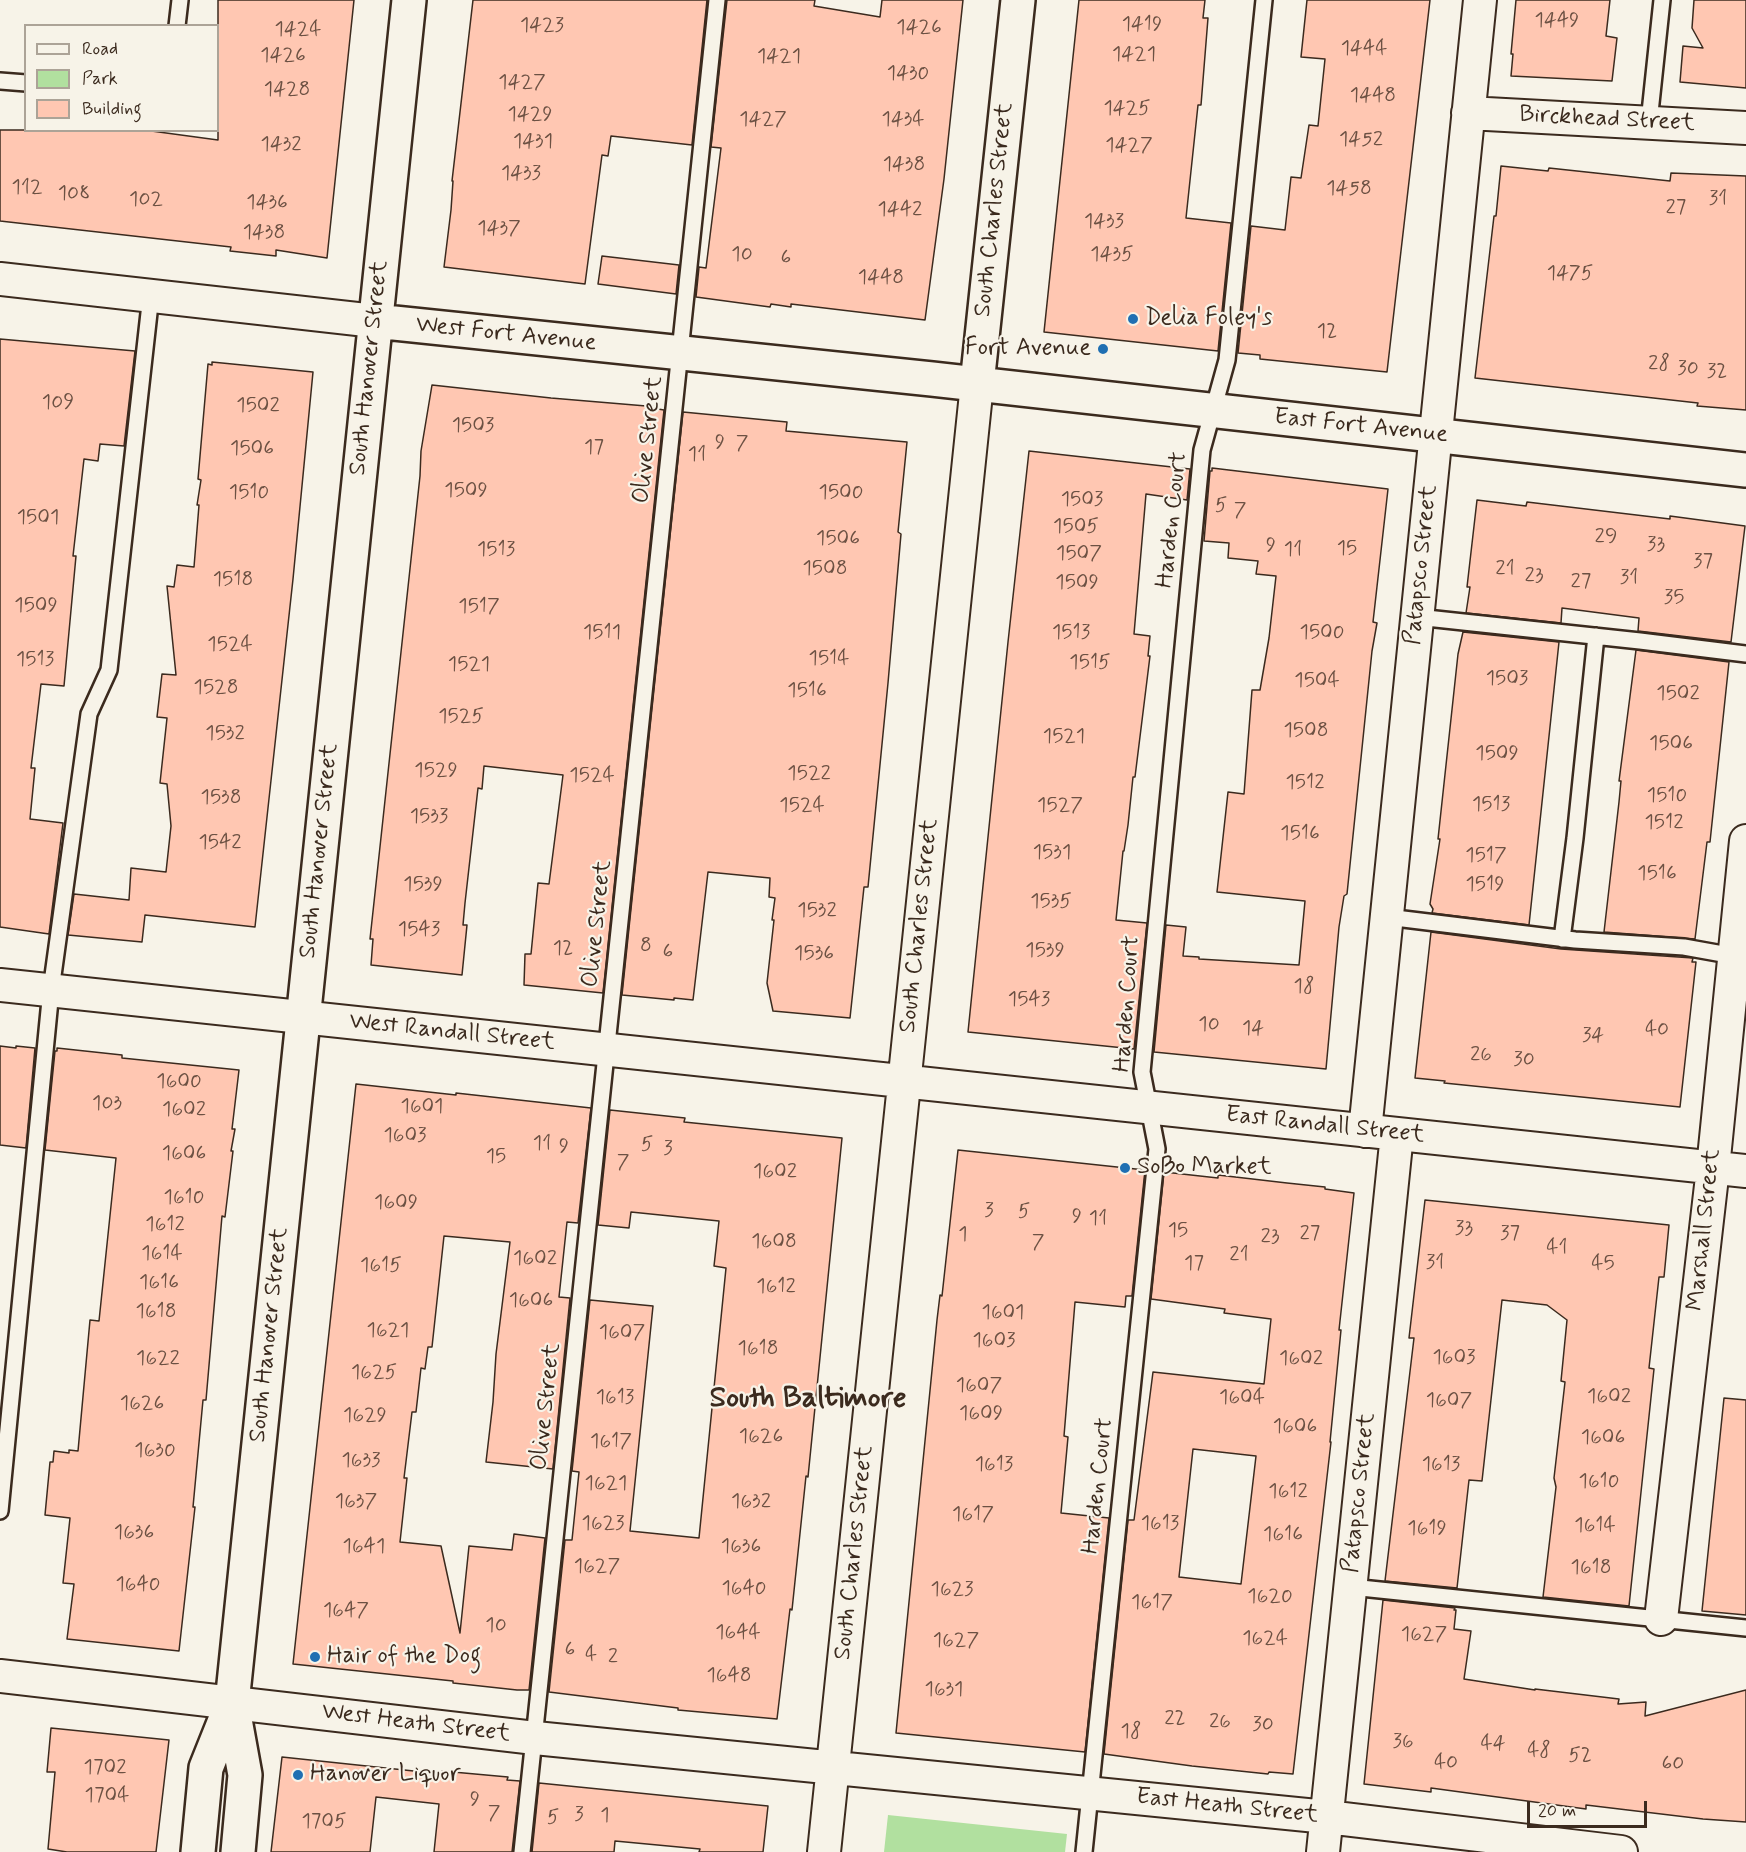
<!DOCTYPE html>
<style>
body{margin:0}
#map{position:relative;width:1746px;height:1852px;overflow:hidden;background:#f7f3e8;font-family:Mynerve,sans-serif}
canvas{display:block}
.legend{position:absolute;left:24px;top:24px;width:195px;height:108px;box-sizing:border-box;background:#f7f3e8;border:2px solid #aca397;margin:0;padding:8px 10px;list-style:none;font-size:18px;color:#3b2a1e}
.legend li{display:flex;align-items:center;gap:12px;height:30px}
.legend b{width:30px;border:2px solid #aca397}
.scale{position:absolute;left:1527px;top:1801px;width:120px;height:27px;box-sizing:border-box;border:3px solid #3b2a1e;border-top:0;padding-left:8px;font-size:18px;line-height:21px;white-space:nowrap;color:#3b2a1e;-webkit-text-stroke:4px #f7f3e8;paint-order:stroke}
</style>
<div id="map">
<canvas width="1746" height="1852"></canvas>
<ul class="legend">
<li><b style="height:8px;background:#f7f3e8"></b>Road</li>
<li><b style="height:16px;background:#b1e09f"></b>Park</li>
<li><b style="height:16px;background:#ffc7b2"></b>Building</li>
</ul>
<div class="scale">20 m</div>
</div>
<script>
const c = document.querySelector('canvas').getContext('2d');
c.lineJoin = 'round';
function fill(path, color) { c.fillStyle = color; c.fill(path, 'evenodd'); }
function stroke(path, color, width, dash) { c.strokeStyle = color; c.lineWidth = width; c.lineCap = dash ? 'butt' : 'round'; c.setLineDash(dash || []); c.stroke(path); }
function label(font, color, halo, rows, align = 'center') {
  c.font = font + ' Mynerve,sans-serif'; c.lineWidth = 4.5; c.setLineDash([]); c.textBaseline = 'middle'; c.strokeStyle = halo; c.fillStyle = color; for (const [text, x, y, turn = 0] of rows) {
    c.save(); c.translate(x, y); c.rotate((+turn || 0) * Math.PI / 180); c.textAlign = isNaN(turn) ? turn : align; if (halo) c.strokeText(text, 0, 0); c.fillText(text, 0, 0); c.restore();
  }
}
fill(new Path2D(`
 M888 1815 1067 1834 1065 1852H884Z`), '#b1e09f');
const building = new Path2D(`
 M218 0H354L327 258 276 250V256L230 251 231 247 0 221V130H144L218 140Z
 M473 0H707L692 145 611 136 608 156 602 155 585 284 444 267 451 210 453 181H452Z
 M727 0H815L814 6 880 17 882 0H963L944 179 925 320 791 304V307L771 304 770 307 696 297 699 267 706 268 721 148 711 147Z
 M1079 0H1205L1203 18H1208L1201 105H1198L1186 218 1231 223 1218 351 1044 332Z
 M1307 0H1430L1387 372 1260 359V355L1238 353 1251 226 1285 230 1291 177 1301 178 1309 125 1318 126 1325 59 1301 57Z
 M1516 0H1610L1606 36 1617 38 1612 81 1511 76 1513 54H1511Z
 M1694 0H1746V88L1680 82 1683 46 1703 48 1692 28Z
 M1501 166 1548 171 1549 168 1670 181 1671 173 1746 176V410L1697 406 1698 403 1475 378 1494 216H1496Z
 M602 256 679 265 676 294 598 284Z
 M0 339 135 351 124 446 100 444 98 461 84 459 73 556H76L64 686 41 684 31 768H35L30 819 63 823 49 934 0 927Z
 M212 362 313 372 293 579 255 927 145 915 142 942 68 935 74 894 129 900 131 868 166 872 171 826 167 784 160 783 167 718 157 717 162 674 176 675 167 586 174 587 177 565 194 567 199 505H197L201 480 198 479 208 364 212 365Z
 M432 385 551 398 658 407V409L664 410 603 993 524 985 525 954H531L538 883 549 884 563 775 484 766 482 789 478 788 465 903 463 925H467L462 975 371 965 373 939H370L375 893 420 476 421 451Z
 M683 412 787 422 786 431 907 442 898 532 901 534 888 683 868 887H864L850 1018 773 1011 767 983 774 920H772L775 898 769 897 770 878 708 872 693 1000 674 998V1000L622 995Z
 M1029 451 1190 469 1187 500 1146 494 1134 634 1150 636 1148 656H1150L1135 777H1133L1128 825 1124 851H1123L1116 920 1147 923 1134 1049 968 1032 1008 642Z
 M1212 468 1388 489 1373 622 1377 623 1372 651 1347 894 1344 896 1339 927 1326 1069 1154 1052 1166 925 1186 927 1183 956 1199 957V959L1299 965 1305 901 1217 892 1228 792 1244 794 1252 690H1260L1269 638 1276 576 1256 574 1258 561 1228 558 1229 543 1204 541 1210 471H1212Z
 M1477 500 1526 506 1527 502 1670 519V516L1745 526 1731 642 1638 631 1639 618 1562 608 1561 623 1466 613 1470 587H1467Z
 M1463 632 1559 642 1529 925 1432 913 1433 909 1430 904 1440 839H1438L1458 654Z
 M1636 650 1729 662 1710 842H1707L1695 939 1604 932 1619 802 1621 781H1619Z
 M1431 932 1561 949 1693 958 1692 962H1696L1680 1107 1444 1083 1445 1081 1415 1078Z
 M0 1046 16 1048V1046L35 1048 26 1148 0 1145Z
 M57 1048 122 1055V1058L239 1070 232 1129H235L231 1151H233L225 1217 222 1216 206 1400H203L193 1507H195L179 1651 67 1639 74 1584 63 1583 70 1518 45 1515 50 1462H53L54 1451 69 1453V1450L78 1451 90 1320 99 1321 116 1158 45 1150 55 1051H57Z
 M356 1084 456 1095V1093L591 1108 578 1223 567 1222 559 1297 570 1298 553 1469 486 1462 493 1402 496 1354 510 1242 444 1236 432 1347H428L425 1369 421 1368 416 1412H412L404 1478H407L400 1542 441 1546 460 1633 469 1546 512 1550 514 1534 545 1538 529 1690H517L453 1683V1681L293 1664Z
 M610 1110 685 1118 684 1122 842 1138 808 1477 806 1476 792 1610 790 1609 777 1719 678 1710V1708L549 1692 565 1540H572L579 1472 572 1471 590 1300 653 1306 630 1531 699 1538 726 1268 714 1266 719 1221 631 1212 629 1228 598 1225Z
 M958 1150 1145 1170 1132 1296H1126L1125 1307 1075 1302 1064 1436 1068 1437 1061 1513 1109 1518 1085 1752 896 1733 937 1320 940 1295 942 1296Z
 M1164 1172 1218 1178V1175L1287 1183 1325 1187V1189L1354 1193 1339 1330H1341L1330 1442H1331L1293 1774 1269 1772 1268 1774 1192 1766 1104 1754 1128 1520H1134L1153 1372 1264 1384 1271 1319 1224 1313 1225 1309 1151 1299ZM1193 1449 1256 1456 1241 1584 1179 1577Z
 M1425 1200 1669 1225 1664 1277H1659L1649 1368 1654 1369 1629 1606 1543 1597 1556 1487 1554 1478 1565 1382 1561 1381 1567 1320 1547 1305 1502 1300 1482 1481 1469 1480 1457 1588 1385 1581 1414 1338H1409Z
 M1724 1398 1746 1400V1615L1702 1611Z
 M1383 1600 1455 1608 1454 1610H1456L1454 1629 1471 1631 1464 1679 1535 1690V1689L1619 1699 1618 1704 1646 1702 1645 1716 1746 1690V1822L1703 1819 1586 1805V1809L1431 1788V1792L1364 1784Z
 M51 1728 169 1740 156 1852H67L48 1849 55 1772H47Z
 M282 1757 442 1774V1771L508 1777 507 1780 520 1781 512 1852H434L439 1804 376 1797 370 1852H271Z
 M539 1783 768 1806 763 1852H699L700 1849 615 1841 614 1852H532Z`);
fill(building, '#ffc7b2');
stroke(building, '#3b2a1e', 1.5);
const lane = new Path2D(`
 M177 26 180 0
 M0 81 26 83
 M1649 122 1662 0
 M1417 617 1640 641 1746 654
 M1387 917 1575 940 1684 947 1734 956
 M1562 939 1575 838 1596 636
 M0 1511 51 990 89 714 109 670 151 295
 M1351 1587 1746 1628
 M522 1852 717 0
 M1084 1852 1157 1149 1142 1072 1202 450 1227 360 1264 0`);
const street = new Path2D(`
 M1468 113 1746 128
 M0 279 375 321
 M0 985 1746 1171
 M1365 1131 1480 0
 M1661 1619 1713 1168 1746 841
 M0 1676 535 1738 1327 1817 1621 1852
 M824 1852 977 384
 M1323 1852 1397 1134`);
const secondary = new Path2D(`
 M375 321 932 379 1746 470
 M977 384 1018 0
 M198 1852 206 1768 232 1703
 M238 1852 245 1775 232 1703 409 0`);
stroke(lane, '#3b2a1e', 20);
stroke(street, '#3b2a1e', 36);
stroke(secondary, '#3b2a1e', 38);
stroke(lane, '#f7f3e8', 15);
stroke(street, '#f7f3e8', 32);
stroke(secondary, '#f7f3e8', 33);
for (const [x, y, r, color] of [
 [1133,319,6,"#1f6fb2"],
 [1103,349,6,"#1f6fb2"],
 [1125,1168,6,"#1f6fb2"],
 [315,1657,6,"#1f6fb2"],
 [298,1775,6,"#1f6fb2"]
]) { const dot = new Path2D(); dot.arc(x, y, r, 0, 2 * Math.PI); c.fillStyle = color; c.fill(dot); stroke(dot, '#f7f3e8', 2); }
label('21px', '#6c5143', null, [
 ["1449",1557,22],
 ["1419",1142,26],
 ["1423",542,27],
 ["1426",919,29],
 ["1424",298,31],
 ["1444",1364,50],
 ["1421",1134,56],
 ["1426",283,57],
 ["1421",779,58],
 ["1430",908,75],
 ["1427",522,84],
 ["1428",287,91],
 ["1448",1373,97],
 ["1425",1127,110],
 ["1429",530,116],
 ["1427",763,121],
 ["1434",903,121],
 ["1452",1361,141],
 ["1431",533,143],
 ["1432",281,146],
 ["1427",1129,147],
 ["1438",904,166],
 ["1433",521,175],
 ["112",27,189],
 ["1458",1349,190],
 ["108",74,195],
 ["31",1718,200],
 ["102",146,201],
 ["1436",267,204],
 ["27",1676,209],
 ["1442",900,211],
 ["1433",1104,223],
 ["1437",499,230],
 ["1438",264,234],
 ["10",742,256],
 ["1435",1112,256],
 ["6",786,259],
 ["1475",1570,275],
 ["1448",881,279],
 ["12",1327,333],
 ["28",1659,365],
 ["30",1688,370],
 ["32",1717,373],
 ["109",58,404],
 ["1502",258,407],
 ["1503",473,427],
 ["9",720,444],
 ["7",742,445],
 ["17",594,449],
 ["1506",252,450],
 ["11",697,456],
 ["1509",466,492],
 ["1510",249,494],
 ["1500",841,494],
 ["1503",1082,501],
 ["5",1221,507],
 ["7",1240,512],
 ["1501",38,519],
 ["1505",1076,528],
 ["29",1606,538],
 ["1506",838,540],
 ["33",1656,546],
 ["9",1271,547],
 ["15",1347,550],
 ["1513",496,551],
 ["11",1293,551],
 ["1507",1079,555],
 ["37",1703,563],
 ["1508",825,570],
 ["21",1505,570],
 ["23",1534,577],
 ["31",1629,579],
 ["1518",233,581],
 ["27",1581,583],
 ["1509",1077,584],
 ["35",1674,599],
 ["1509",36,607],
 ["1517",479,608],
 ["1511",602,634],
 ["1513",1071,634],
 ["1500",1322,634],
 ["1524",230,646],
 ["1514",829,660],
 ["1513",35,661],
 ["1515",1090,664],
 ["1521",469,666],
 ["1503",1507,680],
 ["1504",1317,682],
 ["1528",216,689],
 ["1516",807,692],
 ["1502",1678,695],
 ["1525",461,718],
 ["1508",1306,732],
 ["1532",225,735],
 ["1521",1064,738],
 ["1506",1671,745],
 ["1509",1497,755],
 ["1529",436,772],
 ["1522",809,775],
 ["1524",592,777],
 ["1512",1305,784],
 ["1510",1667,797],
 ["1538",221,799],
 ["1513",1491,806],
 ["1524",802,807],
 ["1527",1060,807],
 ["1533",429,818],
 ["1512",1664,824],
 ["1516",1300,835],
 ["1542",220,844],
 ["1531",1052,854],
 ["1517",1486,857],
 ["1516",1657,875],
 ["1539",423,886],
 ["1519",1485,886],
 ["1535",1051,903],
 ["1532",817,912],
 ["1543",419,931],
 ["8",646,947],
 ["12",563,950],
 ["1539",1045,952],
 ["6",668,953],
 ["1536",814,955],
 ["18",1304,988],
 ["1543",1029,1001],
 ["10",1209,1026],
 ["14",1253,1030],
 ["40",1657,1031],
 ["34",1593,1037],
 ["26",1481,1056],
 ["30",1524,1061],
 ["1600",179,1083],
 ["103",107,1105],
 ["1601",422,1108],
 ["1602",184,1111],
 ["1603",405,1137],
 ["11",542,1145],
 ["5",647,1146],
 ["9",564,1148],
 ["3",668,1150],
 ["1606",184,1155],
 ["15",496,1158],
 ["7",623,1164],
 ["1602",775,1173],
 ["1610",184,1199],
 ["1609",396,1204],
 ["3",989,1212],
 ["5",1024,1213],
 ["9",1077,1218],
 ["11",1098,1220],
 ["1612",165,1226],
 ["33",1464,1230],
 ["15",1178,1232],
 ["27",1310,1235],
 ["37",1510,1235],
 ["1",963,1236],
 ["23",1270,1238],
 ["1608",774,1243],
 ["7",1038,1244],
 ["41",1557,1249],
 ["1614",162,1255],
 ["21",1239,1256],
 ["1602",535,1260],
 ["31",1435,1264],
 ["17",1194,1265],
 ["45",1603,1265],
 ["1615",381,1267],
 ["1616",159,1284],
 ["1612",776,1288],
 ["1606",531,1302],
 ["1618",156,1313],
 ["1601",1003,1314],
 ["1621",388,1332],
 ["1607",622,1334],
 ["1603",994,1342],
 ["1618",758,1350],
 ["1603",1454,1359],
 ["1622",158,1360],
 ["1602",1301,1360],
 ["1625",374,1374],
 ["1607",979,1387],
 ["1602",1609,1398],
 ["1613",615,1399],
 ["1604",1242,1399],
 ["1607",1449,1402],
 ["1626",142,1405],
 ["1609",981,1415],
 ["1629",365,1417],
 ["1606",1295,1428],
 ["1626",761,1438],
 ["1606",1603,1439],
 ["1617",611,1443],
 ["1630",155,1452],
 ["1633",361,1462],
 ["1613",994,1466],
 ["1613",1441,1466],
 ["1610",1599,1483],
 ["1621",606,1485],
 ["1612",1288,1493],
 ["1637",356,1503],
 ["1632",751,1503],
 ["1617",973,1516],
 ["1623",603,1525],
 ["1613",1160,1525],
 ["1614",1595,1527],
 ["1619",1427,1530],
 ["1636",134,1534],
 ["1616",1283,1536],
 ["1641",364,1548],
 ["1636",741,1548],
 ["1627",597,1568],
 ["1618",1591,1569],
 ["1640",138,1586],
 ["1640",744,1590],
 ["1623",952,1591],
 ["1620",1270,1598],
 ["1617",1152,1604],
 ["1647",346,1612],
 ["10",496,1627],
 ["1644",738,1634],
 ["1627",1424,1636],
 ["1624",1265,1640],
 ["1627",956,1642],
 ["6",570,1651],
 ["4",591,1656],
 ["2",613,1658],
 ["1648",729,1677],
 ["1631",944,1691],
 ["22",1175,1720],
 ["26",1220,1723],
 ["30",1263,1726],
 ["18",1131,1733],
 ["36",1403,1743],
 ["44",1493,1745],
 ["48",1539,1752],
 ["52",1580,1757],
 ["40",1446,1764],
 ["60",1673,1765],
 ["1702",105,1769],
 ["1704",107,1797],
 ["9",475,1801],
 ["7",494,1815],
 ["3",579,1816],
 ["1",605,1817],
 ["5",553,1819],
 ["1705",324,1823]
]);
label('24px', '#3b2a1e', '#f7f3e8', [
 ["Birckhead Street",1607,120,3],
 ["South Charles Street",995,210,-84],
 ["West Fort Avenue",506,335,6],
 ["South Hanover Street",370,368,-84],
 ["East Fort Avenue",1361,427,6],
 ["Olive Street",649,440,-84],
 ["Harden Court",1173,520,-84],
 ["Patapsco Street",1422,565,-84],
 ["South Hanover Street",320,851,-84],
 ["Olive Street",598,924,-84],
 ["South Charles Street",920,926,-84],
 ["Harden Court",1128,1004,-86],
 ["West Randall Street",452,1033,6],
 ["East Randall Street",1325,1126,6],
 ["Marshall Street",1705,1230,-84],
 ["South Hanover Street",270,1335,-84],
 ["Olive Street",547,1407,-84],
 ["Harden Court",1099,1486,-84],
 ["Patapsco Street",1360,1493,-84],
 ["South Charles Street",855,1553,-84],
 ["West Heath Street",416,1724,7],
 ["East Heath Street",1227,1807,6]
]);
label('24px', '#3b2a1e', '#f7f3e8', [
 ["Delia Foley's",1145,319],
 ["Fort Avenue",1091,349,"right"],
 ["SoBo Market",1137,1168],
 ["Hair of the Dog",327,1657],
 ["Hanover Liquor",310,1775]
], 'left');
label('bold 30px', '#3b2a1e', '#f7f3e8', [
 ["South Baltimore",808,1400]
]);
</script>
